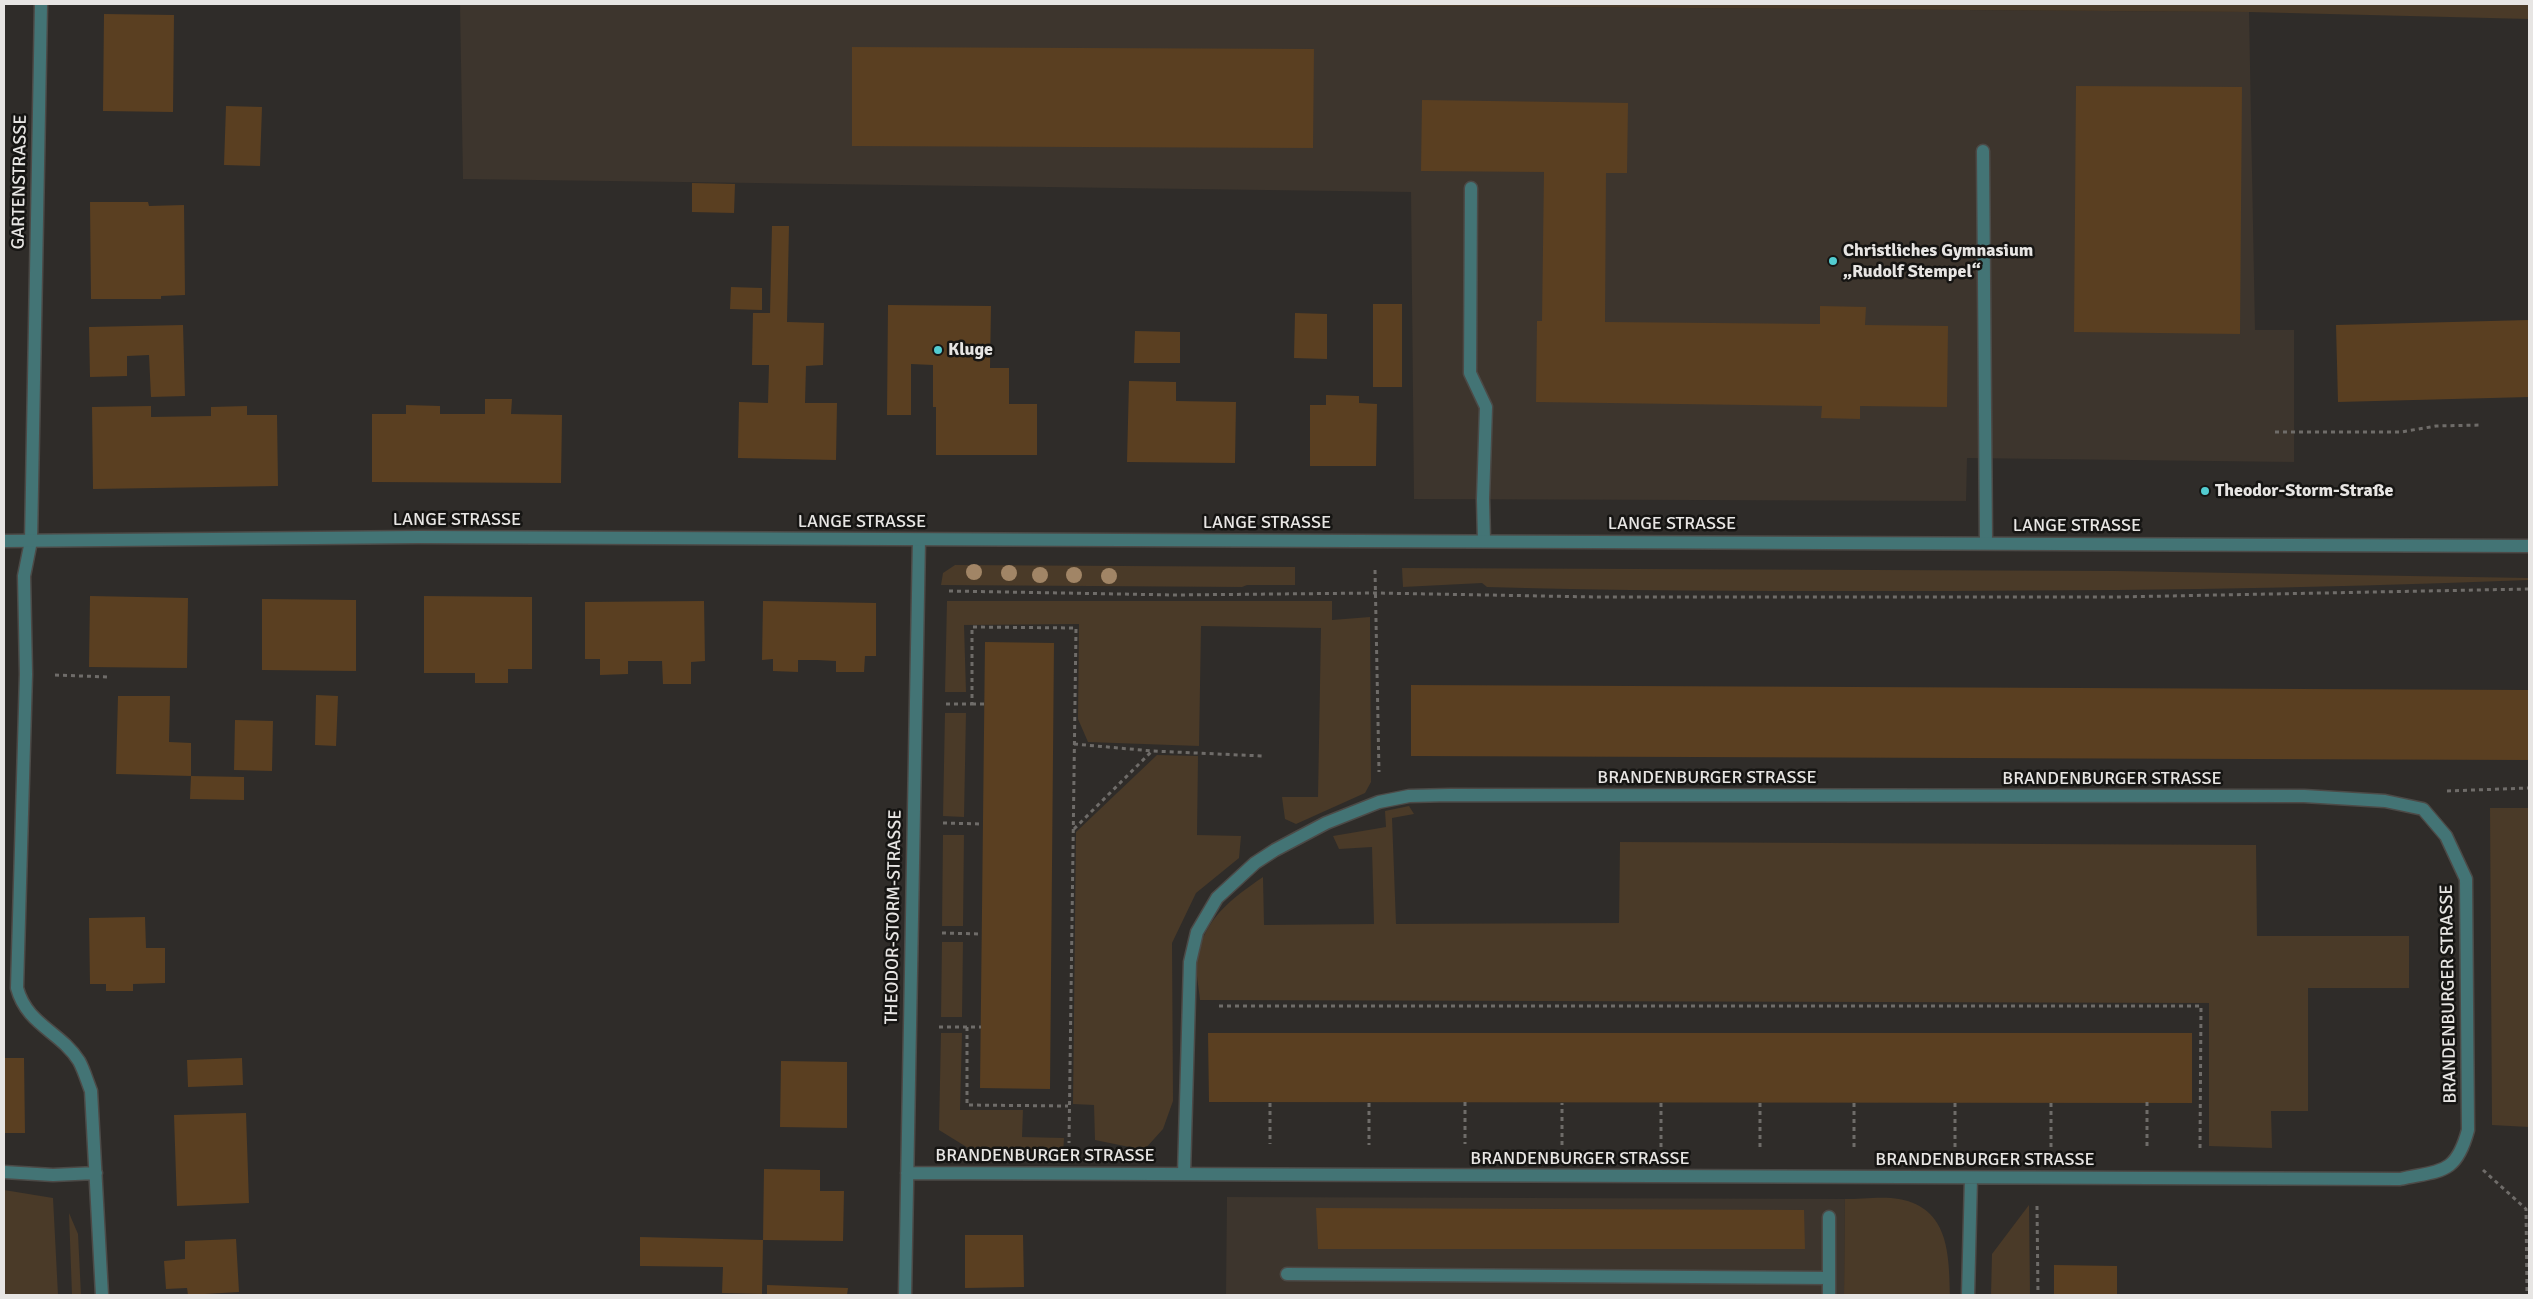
<!DOCTYPE html>
<meta charset="utf-8">
<style>
body{margin:0}
#map{position:relative;width:2533px;height:1299px;overflow:hidden;background:#2f2c29;font-family:Signika,sans-serif}
canvas{display:block}
.frame{position:absolute;inset:0;border:5px solid #e7e5e3;pointer-events:none}
</style>
<div id="map">
<canvas width="2533" height="1299"></canvas>
<div class="frame"></div>
</div>
<script>
const c = document.querySelector('canvas').getContext('2d');
c.lineJoin = 'round';
function fill(path, color) { c.fillStyle = color; c.fill(path, 'evenodd'); }
function stroke(path, color, width, dash) { c.strokeStyle = color; c.lineWidth = width; c.lineCap = dash ? 'butt' : 'round'; c.setLineDash(dash || []); c.stroke(path); }
function label(font, color, halo, rows, align = 'center') {
  c.font = font + ' Signika,sans-serif'; c.lineWidth = 5; c.setLineDash([]); c.textBaseline = 'middle'; c.strokeStyle = halo; c.fillStyle = color; for (const [text, x, y, turn = 0] of rows) {
    c.save(); c.translate(x, y); c.rotate((+turn || 0) * Math.PI / 180); c.textAlign = isNaN(turn) ? turn : align; if (halo) c.strokeText(text, 0, 0); c.fillText(text, 0, 0); c.restore();
  }
}
fill(new Path2D(`
 M460 4H1130L2249 12 2255 330H2294V462L1967 458 1966 501 1414 499 1411 192 463 179Z
 M1227 1197 1845 1199 1844 1295H1226Z`), '#3d352d');
fill(new Path2D(`
 M1130 4H2529V19L2249 12Z
 M955 565 1295 567V585H1247L1242 587 941 585 943 573Z
 M1402 568 2116 571 2529 578V580C2309 589 2090 591 1870 591 1742 591 1615 591 1487 587L1482 583 1403 587Z
 M947 601H1332V620L1370 617 1371 782 1365 793 1296 824 1285 819 1282 797H1318L1321 628 1201 626 1199 746 1088 742 1078 719 1079 624 964 625 966 692H945Z
 M945 713H966L964 817 943 816Z
 M1157 755 1198 756 1197 835 1241 836 1239 858 1196 893 1172 943 1173 1101 1163 1129 1144 1150 1095 1140 1094 1105 1073 1104 1076 832Z
 M1409 806 1414 814 1392 818 1396 924 1619 923 1620 842 2256 845 2257 936H2409V988H2308V1111H2271L2272 1148 2209 1146V1003L1200 1000C1199 988 1195 971 1197 958 1205 918 1231 899 1263 877L1264 925 1374 924 1372 847 1339 849 1333 836 1386 827 1385 811Z
 M2490 808H2529V1127L2492 1125Z
 M943 835H964L963 926H942Z
 M942 942H963L962 1017H941Z
 M941 1033H962L960 1110H1023L1022 1137 1064 1138 1063 1155 973 1151 939 1130Z
 M4 1190 53 1198 58 1295H4Z
 M1845 1199C1861 1199 1884 1196 1899 1199 1949 1208 1949 1254 1950 1295H1844Z
 M2029 1205 2030 1295H1991L1992 1254Z
 M69 1213 78 1234 81 1295H72Z`), '#4a3a28');
fill(new Path2D(`
 M104 14 174 15 173 112 103 111Z
 M852 47 1314 49 1313 148 852 146Z
 M2076 86 2242 87 2240 334 2074 332Z
 M1422 100 1628 103 1627 173H1606L1605 322 1820 324V306L1866 307 1865 325 1948 326 1947 407 1860 406V419L1821 418 1822 406 1536 402 1537 321H1542L1544 172 1421 171Z
 M226 106 262 107 260 166 224 165Z
 M692 183 735 184 734 213 692 212Z
 M90 202H148L149 206 184 205 185 295 161 296V299H91Z
 M772 226H789L787 322 824 323 823 365 806 366 805 403H837L836 460 738 458 739 402 768 403 769 365H752L753 313H770Z
 M731 287 762 288V310L730 309Z
 M1373 304H1402V387H1373Z
 M888 305 991 306 990 368H1009V404H1037V455H936V407H933V365L911 364V415H887Z
 M1295 313 1327 314V359L1294 358Z
 M2529 320V397L2338 402 2336 325Z
 M183 325 185 396 151 397 149 355 127 356V376L90 377 89 327Z
 M1135 331 1180 332V363H1134Z
 M1129 381 1176 382V401L1236 402 1235 463 1127 462Z
 M1326 395 1359 396V403L1377 404 1376 466H1310V405H1326Z
 M485 399H512L511 414 562 415 561 483 372 482V414H406V405L440 406V414H485Z
 M151 406V417L211 416V407L247 406V415H277L278 486 93 489 92 407Z
 M90 596 188 598 187 668 89 667Z
 M424 596 532 597V669H508V683H475V673H424Z
 M262 599 356 600V671L262 670Z
 M704 601 705 661 691 662V684H663L662 661H628V674L600 675V659H585V602Z
 M763 601 876 603V656H865L864 672H836V661L817 660H798V672L773 671V659L762 660Z
 M985 642 1054 643 1050 1089 980 1088Z
 M1411 685 2529 690V760L1411 756Z
 M316 695 338 696 336 746 315 745Z
 M118 696H170L169 742 191 743V776L116 774Z
 M235 720 273 721 272 771 234 770Z
 M191 776 244 777V800L190 799Z
 M145 917 146 948H165V983L133 984V991H106V984H90L89 918Z
 M1208 1033H2192V1103L1209 1102Z
 M4 1058H24L25 1133H4Z
 M242 1058 243 1085 188 1087 187 1060Z
 M781 1061 847 1062V1128L780 1127Z
 M246 1113 249 1203 177 1206 174 1115Z
 M764 1169 820 1170V1191H844L843 1241 763 1240Z
 M1316 1208 1804 1210 1805 1249H1318Z
 M965 1235H1023L1024 1287 965 1288Z
 M640 1237 763 1240 762 1294 722 1293 723 1267 640 1266Z
 M236 1239 239 1292 188 1295 187 1288 166 1289 164 1261 185 1259V1241Z
 M2054 1265 2117 1266V1295H2054Z
 M767 1285 848 1288 847 1295H767Z`), '#5a3f21');
const service = new Path2D(`
 M1983 151 1986 543
 M1471 188 1470 373 1486 407 1483 499 1484 541
 M1829 1217V1295
 M1287 1274 1829 1278`);
const minor = new Path2D(`
 M41 4 31 541 24 576 26 674 17 988C27 1025 60 1031 79 1061 84 1070 87 1081 91 1091L102 1295
 M4 1172 53 1175 96 1173
 M907 1173 2400 1179C2441 1170 2456 1175 2468 1130L2466 879 2446 836 2423 809 2385 801 2304 796 1450 795 1409 796 1379 802 1326 823 1275 850 1255 863 1217 898 1197 932 1190 962 1184 1174
 M905 1295 919 540
 M1968 1295 1971 1178`);
const tertiary = new Path2D(`
 M4 541 419 537 2529 546`);
stroke(service, '#4c4a47', 15);
stroke(minor, '#4c4a47', 15);
stroke(tertiary, '#4c4a47', 15);
stroke(new Path2D(`
 M2275 432H2401L2436 426 2480 425
 M1375 570 1379 772
 M949 591 1175 595 1376 593 1597 597H2116L2529 589
 M55 675 109 677
 M946 704H972V627L1076 628 1069 1143
 M972 704H984
 M1074 744 1152 751 1262 756
 M2447 791 2529 788
 M943 823 983 824
 M1074 829 1151 752
 M942 933 982 934
 M1219 1006H2201L2200 1148
 M939 1027H981
 M967 1027V1105L1068 1106
 M1465 1102V1144
 M2147 1102V1149
 M1270 1103V1144
 M1369 1103V1145
 M1661 1103V1147
 M1854 1103V1147
 M1955 1103V1147
 M2051 1103V1147
 M1562 1145V1103
 M1760 1147V1103
 M2483 1170 2526 1209 2527 1295
 M2037 1206 2038 1295`), '#6f6c69', 3, [4, 4]);
stroke(service, '#437475', 12);
stroke(minor, '#437475', 12);
stroke(tertiary, '#437475', 12);
c.fillStyle = '#a18566';
for (const [x, y] of [
 [974,572],
 [1009,573],
 [1040,575],
 [1074,575],
 [1109,576]
]) { c.beginPath(); c.arc(x, y, 8, 0, 2 * Math.PI); c.fill(); }
for (const [x, y, r, color] of [
 [1833,261,5,"#52ccd0"],
 [938,350,5,"#52ccd0"],
 [2205,491,5,"#52ccd0"]
]) { const dot = new Path2D(); dot.arc(x, y, r, 0, 2 * Math.PI); c.fillStyle = color; c.fill(dot); stroke(dot, '#161513', 2); }
label('18px', '#e7e5e3', '#161513', [
 ["GARTENSTRASSE",20,182,-89],
 ["LANGE STRASSE",457,520],
 ["LANGE STRASSE",862,522],
 ["LANGE STRASSE",1267,523],
 ["LANGE STRASSE",1672,524],
 ["LANGE STRASSE",2077,526],
 ["BRANDENBURGER STRASSE",1707,778],
 ["BRANDENBURGER STRASSE",2112,779],
 ["THEODOR-STORM-STRASSE",894,917,-89],
 ["BRANDENBURGER STRASSE",2449,994,-91],
 ["BRANDENBURGER STRASSE",1045,1156],
 ["BRANDENBURGER STRASSE",1580,1159],
 ["BRANDENBURGER STRASSE",1985,1160]
]);
label('bold 18px', '#e7e5e3', '#161513', [
 ["Christliches Gymnasium",1843,251],
 ["„Rudolf Stempel“",1843,272],
 ["Kluge",948,350],
 ["Theodor-Storm-Straße",2215,491]
], 'left');
</script>
